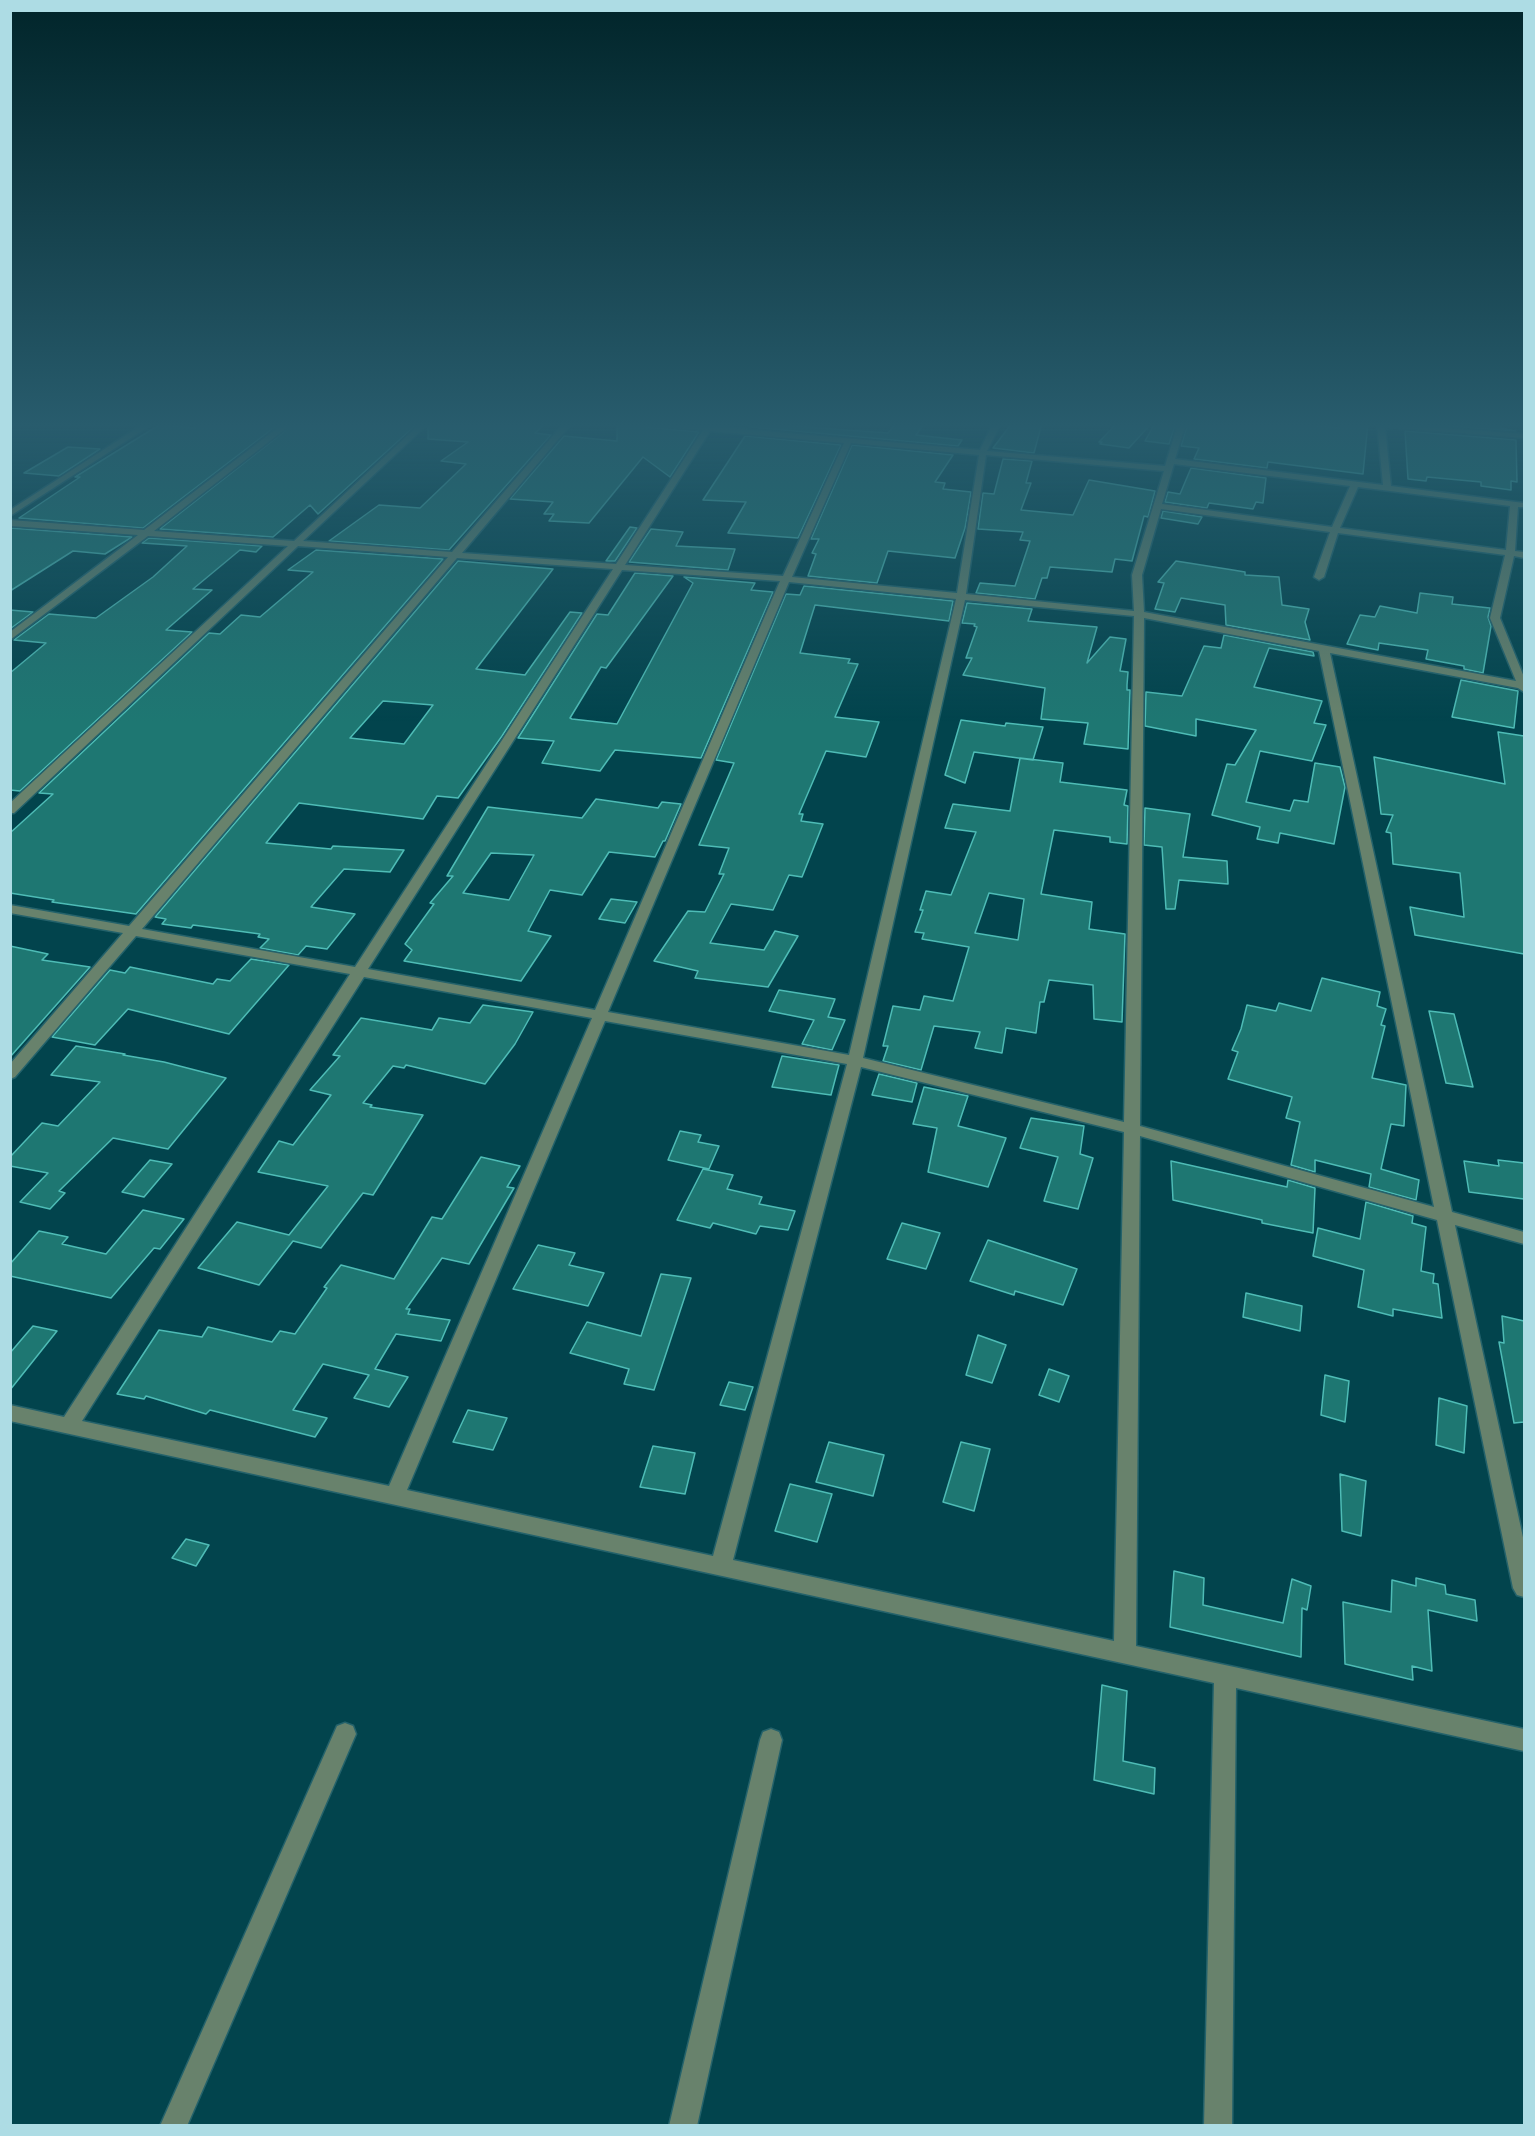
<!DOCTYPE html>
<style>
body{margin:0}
#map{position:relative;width:1535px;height:2136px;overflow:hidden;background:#02444d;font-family:"Source Sans 3",sans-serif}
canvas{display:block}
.frame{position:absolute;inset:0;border:12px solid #addce4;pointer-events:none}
</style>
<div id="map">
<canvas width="1535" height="2136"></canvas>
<div class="frame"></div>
</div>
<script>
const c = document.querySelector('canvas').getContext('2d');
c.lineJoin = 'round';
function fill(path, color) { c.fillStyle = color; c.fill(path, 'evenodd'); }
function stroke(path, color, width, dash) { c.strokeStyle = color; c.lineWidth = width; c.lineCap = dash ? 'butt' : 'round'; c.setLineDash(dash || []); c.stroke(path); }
const building = new Path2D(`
 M196 423H280L143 528 19 518 80 477H75L159 425 195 428Z
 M295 423H418L318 514 310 505 273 537 160 529Z
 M431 423H547L535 433 551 435 449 550 329 541 379 505 420 508 466 464 441 461 468 442 428 439V427Z
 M617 423H639L645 427 699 432 670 477 643 457 589 523 549 521 554 514H544L553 502 510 499 564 436 617 441Z
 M753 423 888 433 896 423H925L916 435 962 440 958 446 750 427Z
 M1012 423H1042L1034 453 993 448Z
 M1117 423H1122L1149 426 1129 448 1100 444 1102 442H1099Z
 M1155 423H1176L1169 444 1145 441Z
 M1188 423H1287L1339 428V423H1368L1363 474 1268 462 1267 468 1194 459 1199 448 1181 446Z
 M1406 423H1501V428L1516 431Z
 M1405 431 1516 440 1517 482 1511 481V490L1481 486V482L1427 477 1426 481 1408 479Z
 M745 436 841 445 798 538 728 533 746 502 703 500Z
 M852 445 953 455 935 482 945 483 943 489 971 492 965 528 955 558 888 551 877 583 808 576 816 554 812 553 819 539H811Z
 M68 447 100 449 59 476 24 473Z
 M1003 459 1032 461 1026 483H1031L1021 510 1073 515 1089 480 1155 491 1148 517 1144 516 1132 561 1115 559 1112 572 1050 567 1047 578H1042L1035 599 976 593 980 583 1015 586 1030 541 1020 540 1023 532 978 529 983 493 994 494Z
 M1191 468 1266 478 1263 503 1256 502 1253 509 1209 503 1207 508 1165 502 1168 492 1180 494Z
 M1163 511 1202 517 1198 524 1161 518Z
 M630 527 637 528 615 561H606Z
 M10 528 132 537 105 554 73 551 10 591Z
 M651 529 683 532 676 546 735 549 728 570 629 562Z
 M149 538 262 546 256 552 240 550 193 589 212 590 166 630 192 632 20 791 10 790V673L46 643 14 640 49 614 96 618 153 577 187 546 142 543Z
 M316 550 443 559 136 914 52 902 54 900 10 893V833L53 794 39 793 209 633 220 634 241 615 260 617 313 572 288 570Z
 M458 561 553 569 476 669 525 675 570 612 582 613 502 736 458 798 437 796 423 819 299 803 266 843 331 849 333 846 404 850 390 872 344 869 311 907 355 914 327 949 306 946 298 955 260 948 269 939 258 937 260 934 193 925 191 928 162 924 166 919 155 917ZM383 701 433 705 404 744 350 738Z
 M1176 561 1233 570 1245 572V575L1279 577 1282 605 1309 609 1305 622 1310 640 1226 625 1225 605 1181 598 1175 612 1155 609 1164 583 1158 582Z
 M635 573 673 576 606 668 601 667 570 718 572 719 617 724 693 583 684 577 755 583 751 590 773 592 701 758 615 750 600 771 542 763 554 741 518 738 597 614 608 615Z
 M804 586 953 601 949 621 815 605 800 653 850 659 848 663 858 664 835 717 879 722 866 757 826 751 799 814H803L801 821 823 824 802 877 789 875 773 910 731 904 710 943 764 950 775 931 798 936 768 987 695 978 698 971 654 961 688 911 705 912 724 874H719L729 848 699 845 734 763 716 760 786 594 800 595Z
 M1420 593 1453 597 1452 604 1490 608 1488 617 1491 626 1483 673 1464 669V666L1426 659 1428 650 1379 643 1378 650 1347 644 1360 615 1375 617 1380 606 1417 613Z
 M967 603 1032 609 1028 621 1097 627 1087 663 1110 637 1126 639 1120 671 1128 672 1127 685V690H1130L1128 749 1084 744 1088 723 1041 719 1045 688 963 675 972 658H966L977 627 974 626 975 624 962 623Z
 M10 610 33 612 10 629Z
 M1224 635 1313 652 1314 656 1269 648 1254 687 1322 701 1314 723 1326 725 1312 761 1260 751 1246 802 1290 811 1294 800 1308 802 1315 763 1340 767 1345 787 1334 844 1280 833 1278 843 1257 839 1260 827 1212 815 1227 764 1235 765 1256 730 1196 719V736L1145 726 1146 692 1182 696 1204 646 1221 648Z
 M1461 680 1518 691 1514 728 1452 717Z
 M961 720 1005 726 1006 723 1043 727 1033 760 974 752 965 783 945 775Z
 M1498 732 1524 736V954L1415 935 1410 907 1464 917 1460 873 1393 864 1391 833 1386 832 1393 815 1381 814 1374 757 1505 784Z
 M1020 758 1063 763 1060 782 1127 790 1124 805 1128 806 1127 844 1110 842V837L1054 830 1041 894 1092 902 1089 929 1125 934 1122 1022 1094 1019 1093 985 1049 980 1044 1002H1040L1036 1033 1006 1028 1002 1053 975 1048 980 1032 934 1026 921 1070 883 1061 888 1046H883L893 1006 920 1010 924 996 953 1001 969 947 922 939 924 933 915 932 923 910H920L926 891 951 895 976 832 945 828 953 804 1010 811ZM989 893 1024 899 1018 940 975 933Z
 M596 799 658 808 662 802 681 804 665 841H663L655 857 609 852 582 895 550 890 528 931 551 936 521 981 404 961 412 950 405 944 434 904 430 903 453 876H447L488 807 582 818ZM491 853 534 855 509 900 463 893Z
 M1145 808 1190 814 1183 857 1227 861 1228 884 1179 880 1175 909H1166L1162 847 1144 845Z
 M611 899 637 902 625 923 599 919Z
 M10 946 48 954 42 960 90 967 10 1057Z
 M251 959 289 965 229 1034 128 1009 95 1045 52 1037 110 970 125 973 130 967 213 984 217 979 230 981Z
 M1322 978 1380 992 1377 1006 1386 1009 1381 1025 1385 1026 1372 1078 1406 1085 1404 1126 1391 1124 1381 1169 1419 1180 1416 1200 1369 1187 1371 1174 1315 1160V1172L1291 1165 1300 1122 1286 1118 1292 1097 1228 1079 1238 1052 1232 1050 1241 1029 1247 1005 1276 1011 1279 1003 1311 1011Z
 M779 990 835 999 828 1017 845 1020 832 1050 802 1044 814 1020 769 1011Z
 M483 1005 533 1012 515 1044 485 1084 406 1065 404 1068 393 1066 363 1103 372 1105 370 1107 423 1115 373 1195 363 1193 321 1248 293 1241 259 1285 198 1268 237 1222 289 1235 328 1186 258 1172 279 1141 293 1145 331 1095 310 1090 340 1056 333 1055 361 1018 432 1030 439 1018 470 1023Z
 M1429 1011 1454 1014 1473 1087 1446 1083Z
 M76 1046 125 1054 123 1055 164 1062 226 1078 168 1149 113 1138 59 1191 65 1193 50 1209 20 1202 48 1173 10 1166V1157L42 1123 58 1126 100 1082 51 1075Z
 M782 1056 839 1065 831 1095 772 1087Z
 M879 1074 917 1083 912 1102 872 1095Z
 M924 1087 968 1096 958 1126 1006 1138 988 1187 928 1172 937 1128 913 1124Z
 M1031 1118 1084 1126 1080 1154 1093 1158 1078 1209 1044 1201 1058 1157 1020 1148Z
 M680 1131 701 1135 698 1142 719 1146 709 1169 668 1160Z
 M481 1157 520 1166 507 1187 514 1188 469 1264 442 1258 406 1309H410L408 1314 450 1320 441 1341 396 1334 375 1369 408 1377 389 1407 354 1398 369 1375 323 1364 293 1410 327 1418 315 1437 210 1410 206 1414 146 1396 144 1399 117 1394 159 1330 202 1337 208 1327 272 1342 280 1331 295 1334 327 1288 324 1287 341 1265 394 1279 432 1217 442 1219Z
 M150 1160 172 1164 144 1197 122 1192Z
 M1498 1160 1524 1163V1199L1469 1192 1464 1161 1499 1166Z
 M1171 1161 1287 1187 1288 1180 1315 1188 1313 1233 1262 1223V1220L1173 1200Z
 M703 1169 733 1175 727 1189 762 1197 759 1204 795 1211 788 1230 760 1226 756 1234 713 1223 710 1228 677 1220Z
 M1366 1202 1413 1216 1412 1223 1426 1227 1421 1271 1434 1274 1433 1283 1438 1284 1442 1318 1393 1309V1316L1358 1307 1364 1270 1313 1256 1318 1228 1360 1239Z
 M143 1210 184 1219 160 1249 154 1248 111 1298 10 1276V1264L39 1231 68 1237 62 1244 106 1254Z
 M902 1223 940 1233 926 1269 887 1259Z
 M988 1240 1077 1269 1063 1305 1015 1291 1014 1295 970 1281Z
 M538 1245 575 1253 569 1265 604 1273 588 1306 513 1289Z
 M661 1274 691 1278 654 1390 624 1384 629 1369 570 1353 587 1322 641 1336Z
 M1246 1293 1302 1306 1300 1331 1243 1317Z
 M1502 1316 1524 1321V1422L1514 1423 1499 1342 1504 1343Z
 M33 1326 57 1331 10 1390V1353Z
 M978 1335 1006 1345 992 1383 966 1375Z
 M1049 1369 1069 1376 1059 1402 1039 1395Z
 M1325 1375 1349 1381 1345 1422 1321 1415Z
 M729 1382 753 1387 745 1410 720 1405Z
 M1439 1398 1467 1406 1464 1453 1436 1445Z
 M468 1410 507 1418 493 1450 453 1442Z
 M829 1442 884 1455 873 1496 816 1482Z
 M961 1442 990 1449 974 1511 943 1502Z
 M653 1446 695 1453 685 1494 640 1487Z
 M1340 1474 1366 1481 1361 1536 1342 1531Z
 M790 1484 832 1494 817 1542 775 1531Z
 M186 1539 209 1545 196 1566 172 1558Z
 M1174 1571 1204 1578 1203 1605 1283 1623 1292 1579 1311 1586 1307 1610 1302 1608 1301 1657 1170 1627Z
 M1416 1578 1445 1585 1446 1594 1475 1600 1477 1621 1428 1610 1432 1671 1412 1666 1413 1680 1345 1664 1343 1602 1391 1612 1392 1580 1416 1586Z
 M1102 1685 1127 1691 1123 1761 1155 1768 1154 1794 1094 1780Z`);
fill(building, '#1e7772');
stroke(building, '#4ebcb6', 1.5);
const minor = new Path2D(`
 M145 423H154L10 516V510Z
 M284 423H293L154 531 294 541 421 423H429L303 541 452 552 564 423H572L462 553 616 564 703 430 645 425 641 423 708 426 980 450 993 423H1001L987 451 1165 466 1178 423H1186L1175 459 1383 485 1377 423 1524 434V438L1385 427 1391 486 1524 503V507H1518L1515 551 1524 552V558L1514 556 1500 618 1524 677V692L1518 688 1330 653 1452 1212 1524 1232V1244L1455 1225 1524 1542V1597L1517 1595 1513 1588 1437 1220 1140 1136 1136 1646 1524 1729V1751L1236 1688 1232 2126H1204L1214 1683 10 1421V1405L64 1417 350 974 136 936 15 1077 10 1079V1064L123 933 10 913V905L129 926 448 557 298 546 14 813H10V803L288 546 148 536 10 640V632L138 535 10 526V520L144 530ZM710 431 844 443 783 576 625 565ZM851 443 979 455 957 593 792 577ZM986 455 1164 471 1132 575 1134 611 966 594ZM1174 464 1350 486 1332 527 1162 504ZM1358 487 1510 506 1506 550 1340 528ZM1161 509 1330 532 1314 577 1319 580 1324 577 1338 533 1505 555 1490 618 1516 681 1144 612 1142 575ZM457 558 613 569 355 967 142 929ZM622 570 780 581 595 1010 368 969ZM789 582 956 599 849 1055 608 1012ZM965 600 1134 616 1124 1122 863 1058ZM1144 618 1319 651 1434 1207 1140 1126ZM364 977 592 1018 389 1486 82 1421ZM605 1021 847 1064 713 1556 407 1490ZM861 1067 1124 1132 1114 1641 733 1560Z
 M345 1723 353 1726 356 1734 187 2126H160L337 1726Z
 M771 1729 779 1732 782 1740 697 2126H669L760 1740 763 1732Z`);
stroke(minor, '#24626b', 3);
fill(minor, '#68826c');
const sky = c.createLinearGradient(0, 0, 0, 722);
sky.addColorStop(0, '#01252a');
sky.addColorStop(0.59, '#285c6d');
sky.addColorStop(1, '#285c6d00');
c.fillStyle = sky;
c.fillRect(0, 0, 1535, 722);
</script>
